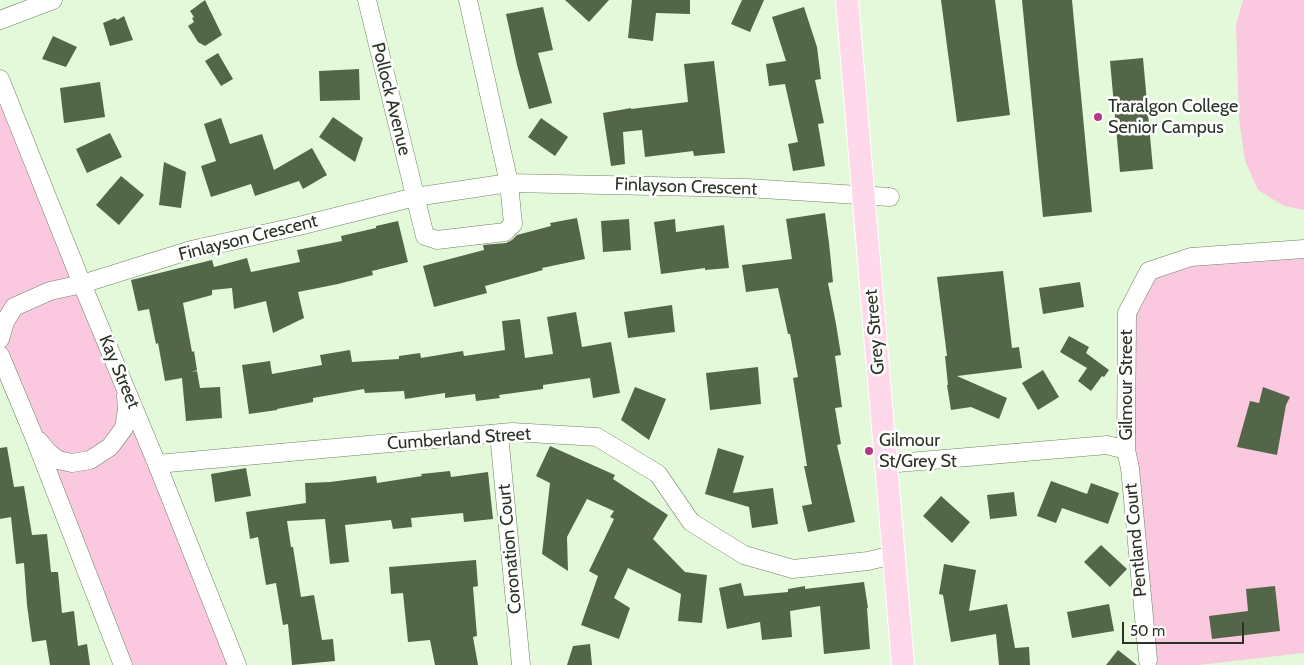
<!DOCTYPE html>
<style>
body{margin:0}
#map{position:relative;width:1304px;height:665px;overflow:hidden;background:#e4f9d9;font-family:Cabin,sans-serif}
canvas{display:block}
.scale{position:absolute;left:1122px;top:622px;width:122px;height:22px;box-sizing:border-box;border:2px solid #2b3226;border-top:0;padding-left:6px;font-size:15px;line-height:18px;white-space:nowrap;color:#2b3226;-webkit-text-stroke:4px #fff;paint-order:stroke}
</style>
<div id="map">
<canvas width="1304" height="665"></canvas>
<div class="scale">50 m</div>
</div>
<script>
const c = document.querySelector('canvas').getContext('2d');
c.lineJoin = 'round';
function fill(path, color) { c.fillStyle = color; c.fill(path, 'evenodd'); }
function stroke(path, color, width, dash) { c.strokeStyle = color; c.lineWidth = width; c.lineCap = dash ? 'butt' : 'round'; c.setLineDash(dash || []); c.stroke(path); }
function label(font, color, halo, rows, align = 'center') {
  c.font = font + ' Cabin,sans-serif'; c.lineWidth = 5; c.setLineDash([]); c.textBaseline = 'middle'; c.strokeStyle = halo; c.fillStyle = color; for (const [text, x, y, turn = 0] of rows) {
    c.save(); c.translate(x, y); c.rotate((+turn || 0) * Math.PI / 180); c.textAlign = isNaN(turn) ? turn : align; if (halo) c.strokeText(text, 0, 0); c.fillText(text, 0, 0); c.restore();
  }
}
fill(new Path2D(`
 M1243 0H1304V210L1284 206 1258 190 1245 161 1239 118 1236 25Z
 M0 79 238 665H123L0 355Z
 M1304 249V653L1198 665H1157L1148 660 1130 468 1127 313 1149 271Z`), '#fac9e0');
fill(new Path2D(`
 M205 0 222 35 205 46 198 42 188 26 194 22 192 18 194 17 190 11Z
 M565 0H609L589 22Z
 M632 0H690V14L656 13 653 41 628 38Z
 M742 0H764L750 32 731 24Z
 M941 0H995L1010 115 957 122Z
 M1022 0H1072L1092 212 1043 217Z
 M543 7 553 50 538 53 552 103 529 109 517 65 506 14Z
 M804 7 817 47 821 79 815 80 824 123 818 124 825 166 793 171 788 144 798 142 785 84 769 86 766 64 786 61 772 17Z
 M124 16 133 40 110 46 103 23 115 18 117 20Z
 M53 36 77 47 66 67 42 59Z
 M218 53 233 79 221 86 205 61Z
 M1143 58 1153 169 1120 172 1110 61Z
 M714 61 725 153 694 156 693 151 645 157 642 130 623 132 625 164 611 166 603 113 631 108V109L688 102 684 64Z
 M359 69 360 100 320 101 319 71Z
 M100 82 105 117 64 123 60 88Z
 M333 117 363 138 355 162 319 137Z
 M221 118 230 144 262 134 274 170 312 148 327 175 303 189 299 181 255 196 251 184 211 197 201 166 216 161 204 124Z
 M541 118 568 137 555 156 528 137Z
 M110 133 122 157 87 173 76 149Z
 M164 162 186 172 181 208 159 205Z
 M121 176 144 195 119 225 96 205Z
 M825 213 829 243 833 282 828 283 836 324 841 355 835 356 842 407 835 408 841 444 837 445 855 522 808 532 802 506 812 504 804 466H807L793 378 798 377 790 334H788L778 288 746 292 742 265 792 259 786 219Z
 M577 218 585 259 542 268 543 270 485 286 487 293 434 307 423 266 484 250 483 245 506 243 512 240 517 235 551 226 550 223Z
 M629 219 631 250 603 252 601 221Z
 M675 219 676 232 724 225 729 268 705 270V268L661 274 654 222Z
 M398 221 408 262 372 271 373 275 338 284 298 292 304 318 273 333 266 301 234 309 232 288 212 290V295L183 303 192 352 194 351 197 370 192 372 197 371 200 388 220 387 222 418 186 421 182 378 165 381 158 343 156 344 149 309 138 311 131 280 212 260 214 267 247 258 251 272 300 262 297 250 342 241 341 236 376 228V226Z
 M1003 271 1012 348 1019 347 1022 368 957 376 1007 398 999 419 971 407 951 410 947 385H948L945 356H947L937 277Z
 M1080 282 1084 307 1043 314 1039 288Z
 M672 305 675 332 628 338 624 312Z
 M576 312 582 347 611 342 620 393 593 398 590 378 543 385V389L499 395 500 398 476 401 475 394 445 398V393L405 399 404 391 365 393 364 389 313 398V402L277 409V410L249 414 242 365 270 361 272 374 322 365 320 355 350 350 352 362 399 359V356L420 353 421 358 463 351 464 356 505 350 502 321 520 319 525 358 538 356 553 354 547 317Z
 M1069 336 1089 347 1086 353 1109 370 1104 377 1102 376 1091 391 1078 381 1087 368 1060 352Z
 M758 367 761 404 710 410 706 373Z
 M1043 370 1059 397 1038 410 1022 383Z
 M635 387 666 399 649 440 621 420Z
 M1263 387 1290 397 1286 405 1277 455 1237 447 1250 401 1259 403Z
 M550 446 615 475 613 479 668 515 653 539 685 572 707 575 702 623 678 621 681 594 628 568 614 598 630 608 619 639 581 625 598 576 589 571 614 519 610 517 614 511 587 499 567 537 568 571 542 554 550 483 536 476Z
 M7 447 14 487 24 486 32 535 47 534 51 572H58L62 613 74 611 78 646 87 644 90 665H50L46 640 32 642 27 605 24 563 16 564 11 517 0 519V448Z
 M718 448 744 456 733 493 773 488 778 524 752 528 749 507 705 494Z
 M246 468 251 496 215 502 211 474Z
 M450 471 451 477 488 472 493 519 464 522 463 513 411 518 412 527 393 529 391 520 345 525 349 562 330 564 325 519 287 521 291 547H293L301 597 314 595 322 640 333 639 335 661 292 665 288 624 283 625 276 583 266 585 258 537 250 539 246 512 306 503 305 483 330 482 376 476 377 483 422 476 421 474Z
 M1051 481 1087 494 1091 483 1119 493 1108 524 1062 508 1056 523 1037 516Z
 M1014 492 1017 516 990 519 987 495Z
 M941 496 970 522 952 543 923 516Z
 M1101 545 1127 569 1110 587 1084 562Z
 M476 560 478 586 473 587 477 636 473 637 478 665H435L430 640 408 642 403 593 391 594 389 567Z
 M944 564 976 570 969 611 1007 604 1015 648 1029 647 1030 665H999L996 634 951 642 943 595 939 594Z
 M864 582 868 608H867L870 649 824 654 820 606 790 611 792 637 762 640 760 622 727 629 719 588 741 583 744 596 788 592V589L805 586V589Z
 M1275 586 1280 631 1212 639 1209 616 1248 611 1246 589Z
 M1109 604 1114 631 1072 638 1067 612Z
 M590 644 592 665H567L573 646Z
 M1118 650 1137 665H1106Z`), '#54664a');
const minor = new Path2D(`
 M367 0 425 236 437 240 505 232 513 224 509 183 468 0
 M0 20 53 0
 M0 79 82 284 157 464 237 665
 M0 339 5 322 14 307 50 291 82 284 191 250 299 226 415 197 509 183 747 188 890 197
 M0 355 33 434 123 665
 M499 434 521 665
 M39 441 48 452 58 460 72 463 90 460 110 447 124 428 127 410 126 396
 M1126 450 1130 468 1148 660
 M157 464 512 432 597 437 658 474 691 522 744 555 793 569 868 561 893 555
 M886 464 1107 445 1126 450 1127 313 1149 271 1191 257 1304 249`);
const major = new Path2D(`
 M847 0 903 665`);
stroke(minor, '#6f8265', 19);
stroke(major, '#fff', 24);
stroke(minor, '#fff', 18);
stroke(major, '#ffd8eb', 22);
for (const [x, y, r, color] of [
 [1098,117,5,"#b73782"],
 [869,451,5,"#b73782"]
]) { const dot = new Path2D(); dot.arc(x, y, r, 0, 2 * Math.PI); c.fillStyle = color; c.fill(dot); stroke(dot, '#fff', 2); }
label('18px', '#2b3226', '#fff', [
 ["Pollock Avenue",391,99,76],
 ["Finlayson Crescent",686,187,2],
 ["Finlayson Crescent",248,238,-14],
 ["Grey Street",875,332,-95],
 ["Kay Street",119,372,67],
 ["Gilmour Street",1127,385,-90],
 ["Cumberland Street",459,439,-4],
 ["Pentland Court",1136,540,-95],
 ["Coronation Court",510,549,-95]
]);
label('18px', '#2b3226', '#fff', [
 ["Traralgon College",1108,107],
 ["Senior Campus",1108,128],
 ["Gilmour",879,441],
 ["St/Grey St",879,462]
], 'left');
</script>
